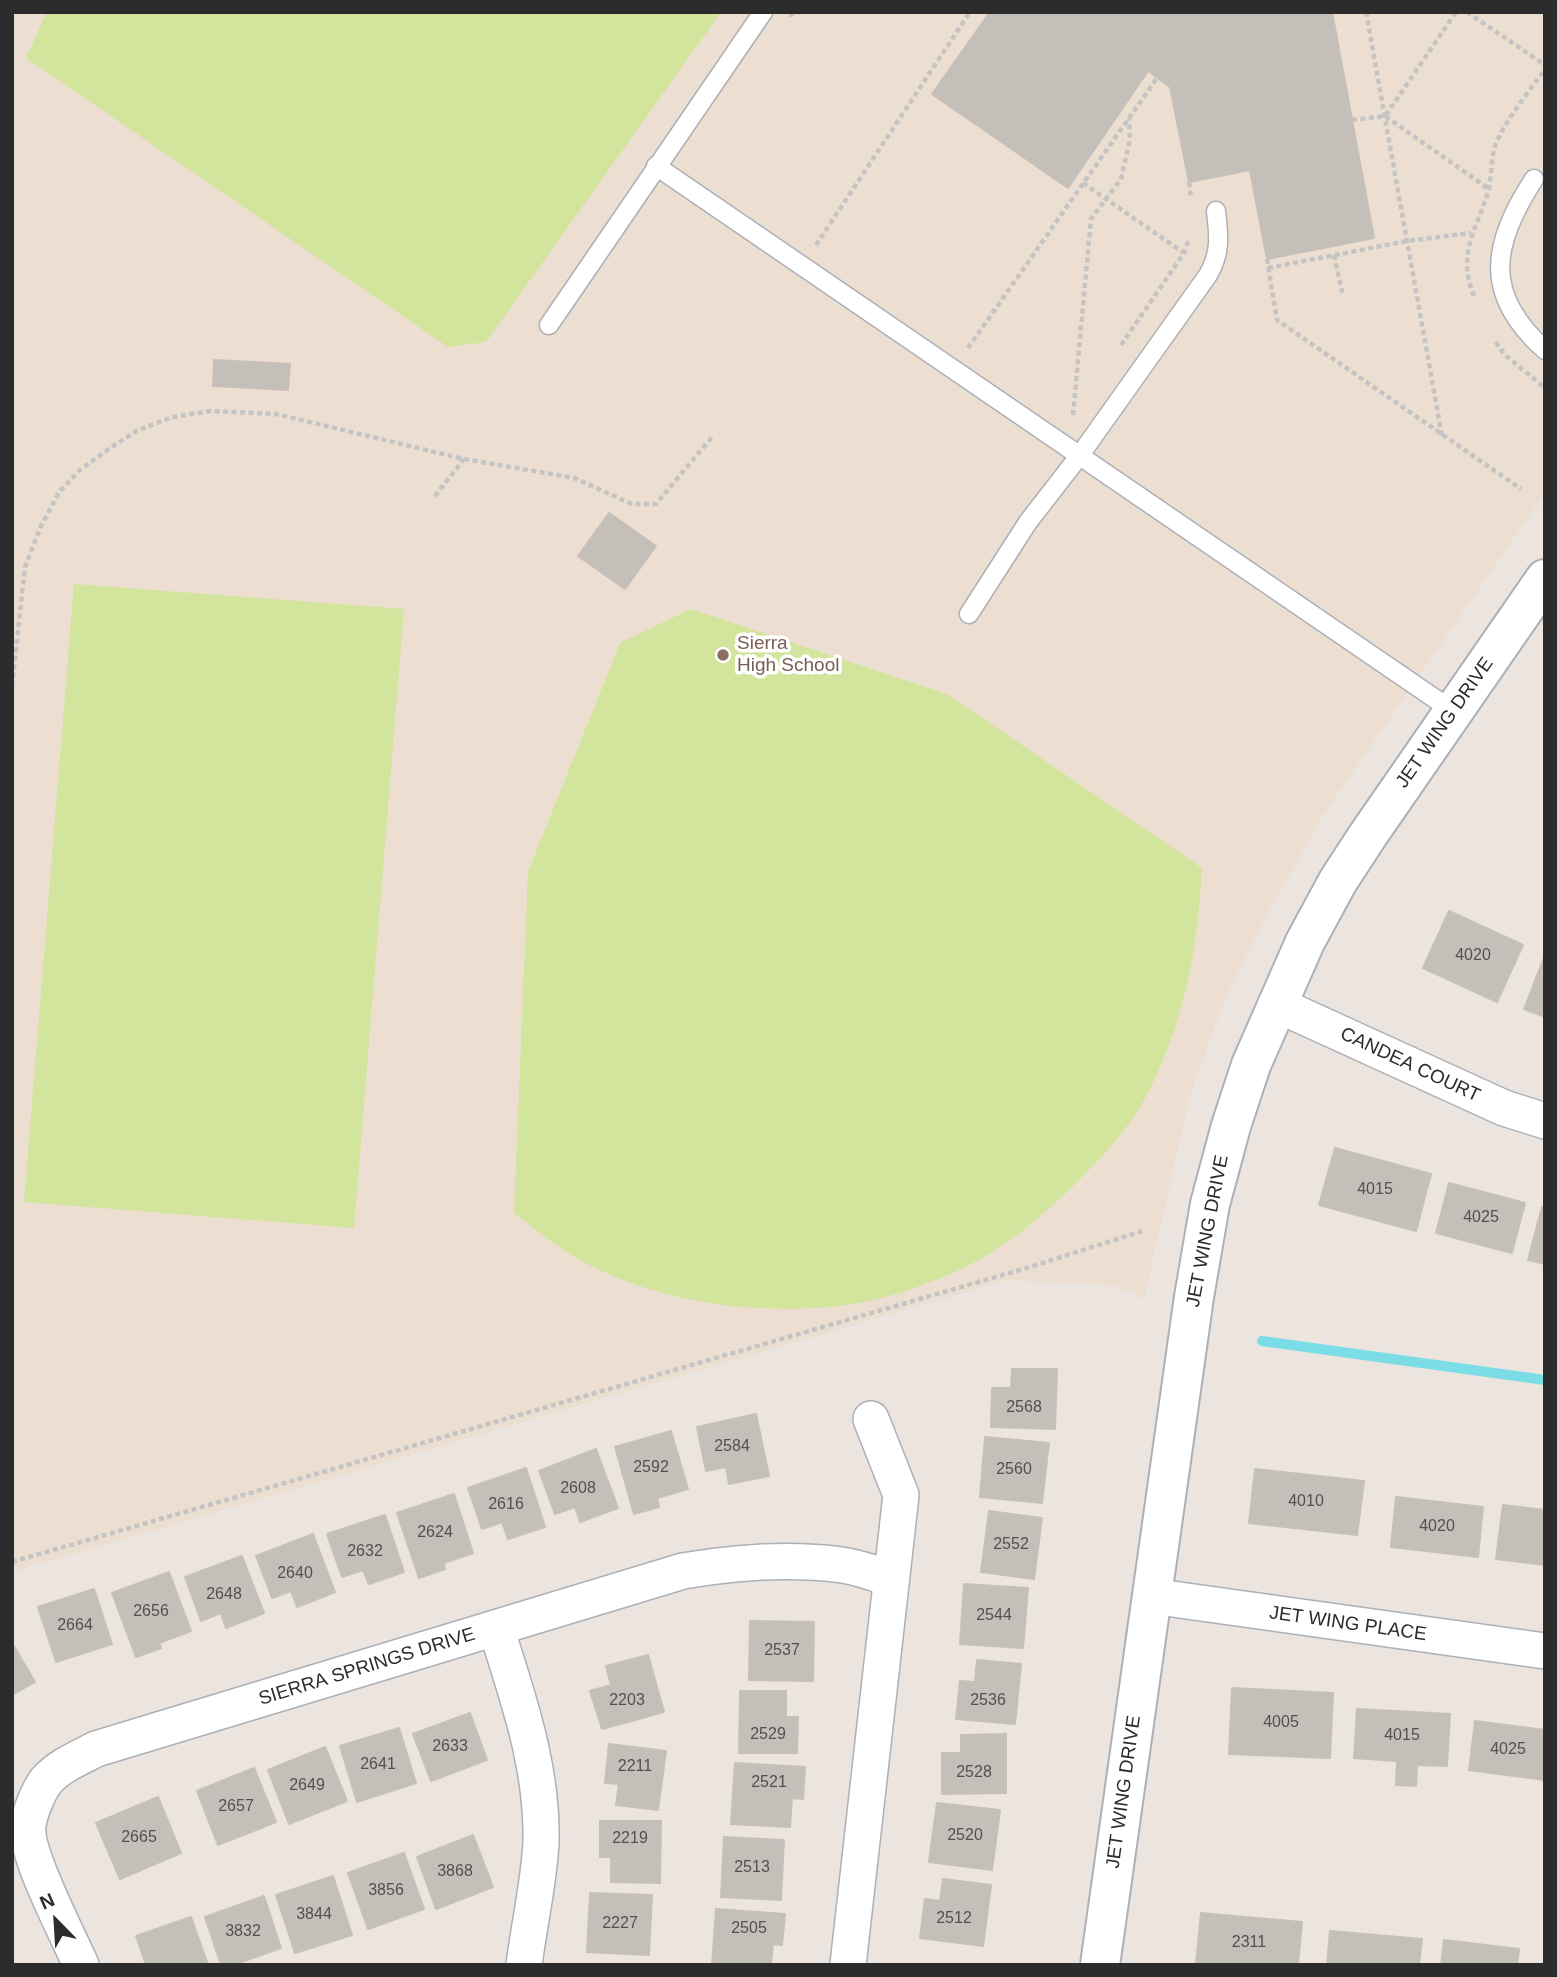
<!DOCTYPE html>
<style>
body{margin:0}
#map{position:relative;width:1557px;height:1977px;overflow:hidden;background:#ece4df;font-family:Helvetica,sans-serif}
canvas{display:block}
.frame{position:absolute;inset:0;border:14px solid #2c2c2c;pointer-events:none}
.north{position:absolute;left:21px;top:1886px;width:70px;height:70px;-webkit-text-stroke:5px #fff;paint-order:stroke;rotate:336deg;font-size:19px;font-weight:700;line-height:28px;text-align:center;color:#2c2c2c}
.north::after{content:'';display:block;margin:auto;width:24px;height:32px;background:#2c2c2c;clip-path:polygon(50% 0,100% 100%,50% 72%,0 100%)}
</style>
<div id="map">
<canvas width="1557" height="1977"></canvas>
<div class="frame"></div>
<div class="north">N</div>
</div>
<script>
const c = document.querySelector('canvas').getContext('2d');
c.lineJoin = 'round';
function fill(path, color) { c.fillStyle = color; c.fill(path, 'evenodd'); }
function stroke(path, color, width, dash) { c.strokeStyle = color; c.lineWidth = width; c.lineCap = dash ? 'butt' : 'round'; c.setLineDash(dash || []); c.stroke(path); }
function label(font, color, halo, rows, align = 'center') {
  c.font = font + ' Helvetica,sans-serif'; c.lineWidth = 7; c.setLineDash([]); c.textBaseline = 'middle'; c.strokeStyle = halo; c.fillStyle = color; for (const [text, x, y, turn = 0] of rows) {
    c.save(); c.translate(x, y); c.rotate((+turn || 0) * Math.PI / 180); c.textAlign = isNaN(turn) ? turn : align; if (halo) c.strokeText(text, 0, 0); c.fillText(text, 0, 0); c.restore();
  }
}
fill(new Path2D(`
 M12 12H1545V493L1322 817 1263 922 1226 996 1190 1095 1144 1299 1117 1286 1007 1280 12 1572Z`), '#ecded0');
fill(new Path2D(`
 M47 12H721L486 342 448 347 26 58Z
 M74 584 404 609 354 1228 24 1202Z
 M691 609 947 694 1202 868C1198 950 1183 1029 1143 1102 1124 1135 1095 1164 1068 1191 1039 1218 1007 1246 971 1264 929 1285 877 1303 830 1307 746 1314 653 1301 578 1259 555 1246 535 1229 514 1213L528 872 620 643Z`), '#d3e49d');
stroke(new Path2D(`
 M1262 1341 1545 1380`), '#7bdde5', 10);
const building = new Path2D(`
 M990 12H1332L1374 238 1267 259 1250 170 1189 182 1170 87 1148 71 1068 188 932 94Z
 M214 360 290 364 288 390 213 386Z
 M609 513 656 546 625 589 578 556Z
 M1449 911 1523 945 1497 1002 1423 968Z
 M1545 955V1017L1524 1009Z
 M1335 1148 1431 1174 1416 1231 1319 1205Z
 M1449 1183 1525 1203 1512 1253 1436 1233Z
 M1542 1207 1545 1208V1264L1528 1260Z
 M1012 1369H1057L1055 1429 991 1427 992 1388H1011Z
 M756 1414 769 1476 729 1484 726 1467 706 1471 697 1427Z
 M671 1431 688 1489 657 1498 659 1507 634 1514 615 1447Z
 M985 1437 1049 1443 1042 1503 980 1497Z
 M596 1449 618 1508 580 1522 575 1507 555 1514 539 1471Z
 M526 1468 545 1527 508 1539 502 1522 482 1529 468 1488Z
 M1255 1469 1364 1481 1357 1535 1249 1523Z
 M454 1494 473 1553 444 1563 445 1569 419 1578 397 1513Z
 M1396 1497 1483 1507 1478 1557 1391 1547Z
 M1503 1505 1545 1510V1565L1496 1559Z
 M989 1511 1042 1518 1034 1579 981 1572Z
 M385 1515 404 1572 369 1584 363 1570 342 1577 327 1534Z
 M313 1534 335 1592 297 1607 291 1591 272 1598 256 1556Z
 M242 1556 264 1613 226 1628 221 1613 201 1621 185 1577Z
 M169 1572 191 1631 159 1643 161 1648 136 1657 112 1593Z
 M964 1584 1028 1588 1023 1648 960 1644Z
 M94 1589 112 1644 56 1662 38 1607Z
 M750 1621 814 1622 813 1681 749 1680Z
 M12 1643 35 1682 12 1695Z
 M648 1655 664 1712 602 1729 590 1691 611 1685 606 1666Z
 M977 1660 1021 1664 1015 1724 956 1719 960 1681 975 1682Z
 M1232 1688 1333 1693 1330 1758 1229 1754Z
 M740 1691H786V1717H798L797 1753H739Z
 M1357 1709 1450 1714 1447 1766 1417 1765 1416 1786 1396 1785 1397 1761 1354 1758Z
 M470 1713 487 1760 431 1781 413 1734Z
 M1475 1721 1545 1730V1780L1469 1770Z
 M399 1728 416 1783 357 1802 340 1746Z
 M1006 1734V1793L942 1794V1753H961V1735Z
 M609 1744 666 1751 658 1810 616 1805 619 1784 605 1783Z
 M325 1747 347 1801 289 1824 268 1770Z
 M735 1763 805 1767 803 1799 792 1798 790 1827 731 1824Z
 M254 1768 276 1822 218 1845 197 1791Z
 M158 1797 181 1853 120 1879 96 1823Z
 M937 1803 1000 1810 992 1870 929 1862Z
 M600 1821H661L660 1883 611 1882V1857H600Z
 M473 1835 493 1887 436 1909 417 1857Z
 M724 1837 784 1840 781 1900 721 1897Z
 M404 1853 424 1909 368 1929 348 1873Z
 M333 1876 352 1935 295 1953 276 1895Z
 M943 1879 991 1885 983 1946 920 1938 925 1899 940 1901Z
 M590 1893 652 1895 649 1955 587 1952Z
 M264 1896 281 1948 233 1965H221L205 1917Z
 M716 1909 785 1914 782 1945 773 1944 771 1965H712Z
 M1201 1913 1302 1922 1298 1965 1196 1964Z
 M191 1917 208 1965H146L136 1936Z
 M1330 1931 1422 1939 1419 1965H1327Z
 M1444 1940 1519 1949 1517 1965H1441Z`);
fill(building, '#c5bfba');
stroke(building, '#c7bfb9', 2);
const service = new Path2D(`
 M656 166 1453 711
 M1534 179C1492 244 1482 294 1545 350
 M549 325 763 12
 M969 614 1028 522 1080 455 1208 275C1221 253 1219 236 1216 211`);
const minor = new Path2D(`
 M1276 1004 1504 1108 1545 1121
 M1151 1596 1545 1651
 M496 1628C518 1698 543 1768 541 1842 539 1883 529 1925 524 1965
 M81 1965C68 1935 24 1853 28 1825 30 1812 38 1792 46 1781 59 1766 79 1758 96 1749L683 1571C736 1562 789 1558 842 1565 858 1567 875 1574 890 1578
 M848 1965 901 1495 871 1419`);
const secondary = new Path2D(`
 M1100 1965 1194 1297 1210 1204 1231 1126 1251 1065 1305 942 1338 881 1368 835 1545 579`);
stroke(service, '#acb0b7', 21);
stroke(minor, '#acb0b7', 38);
stroke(secondary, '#acb0b7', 42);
stroke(new Path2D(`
 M1366 12 1442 436
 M1467 12 1545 65
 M789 15 800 12
 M1386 115 1456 12
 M1352 120 1385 116 1489 189
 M1189 182 1191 198
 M1083 183 1184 253
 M816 245 970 12
 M1334 255 1343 296
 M1267 259 1277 320 1521 489
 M1268 268 1407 241 1471 233
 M1474 296C1456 251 1478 229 1489 188 1492 173 1491 154 1497 141 1509 115 1529 92 1545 69
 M1496 342 1504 354 1545 388
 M1121 345 1184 253 1189 238
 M968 348 1157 78
 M1073 415 1091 219 1121 179 1130 140 1129 119
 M435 496 464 459
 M12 686 25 567 41 526 60 491 81 469 109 449 136 431 172 417 211 411 276 414 464 459 574 478 632 504H656L712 437
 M12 1562 1030 1267 1142 1231`), '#c4c4c4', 4.5, [5, 3.5]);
stroke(service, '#fff', 18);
stroke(minor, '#fff', 35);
stroke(secondary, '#fff', 38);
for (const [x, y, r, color] of [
 [723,655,7,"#8d6e63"]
]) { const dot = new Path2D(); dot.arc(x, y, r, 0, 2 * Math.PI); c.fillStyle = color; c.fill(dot); stroke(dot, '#fff', 2.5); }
label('16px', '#525150', null, [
 ["4020",1473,956],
 ["4015",1375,1190],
 ["4025",1481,1218],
 ["2568",1024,1408],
 ["2584",732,1447],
 ["2592",651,1468],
 ["2560",1014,1470],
 ["2608",578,1489],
 ["4010",1306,1502],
 ["2616",506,1505],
 ["4020",1437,1527],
 ["2624",435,1533],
 ["2552",1011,1545],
 ["2632",365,1552],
 ["2640",295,1574],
 ["2648",224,1595],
 ["2656",151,1612],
 ["2544",994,1616],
 ["2664",75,1626],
 ["2537",782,1651],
 ["2203",627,1701],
 ["2536",988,1701],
 ["4005",1281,1723],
 ["2529",768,1735],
 ["4015",1402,1736],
 ["2633",450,1747],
 ["4025",1508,1750],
 ["2641",378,1765],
 ["2211",635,1767],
 ["2528",974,1773],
 ["2521",769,1783],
 ["2649",307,1786],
 ["2657",236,1807],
 ["2520",965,1836],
 ["2665",139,1838],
 ["2219",630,1839],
 ["2513",752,1868],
 ["3868",455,1872],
 ["3856",386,1891],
 ["3844",314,1915],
 ["2512",954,1919],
 ["2227",620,1924],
 ["2505",749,1929],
 ["3832",243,1932],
 ["2311",1249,1943]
]);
label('19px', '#785e54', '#fff', [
 ["Sierra",737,644],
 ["High School",737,666]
], 'left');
label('19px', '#2c2c2c', '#fff', [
 ["JET WING DRIVE",1445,723,-55],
 ["CANDEA COURT",1410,1065,25],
 ["JET WING DRIVE",1208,1231,-79],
 ["JET WING PLACE",1348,1624,8],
 ["SIERRA SPRINGS DRIVE",367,1667,-17],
 ["JET WING DRIVE",1124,1792,-82]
]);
</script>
